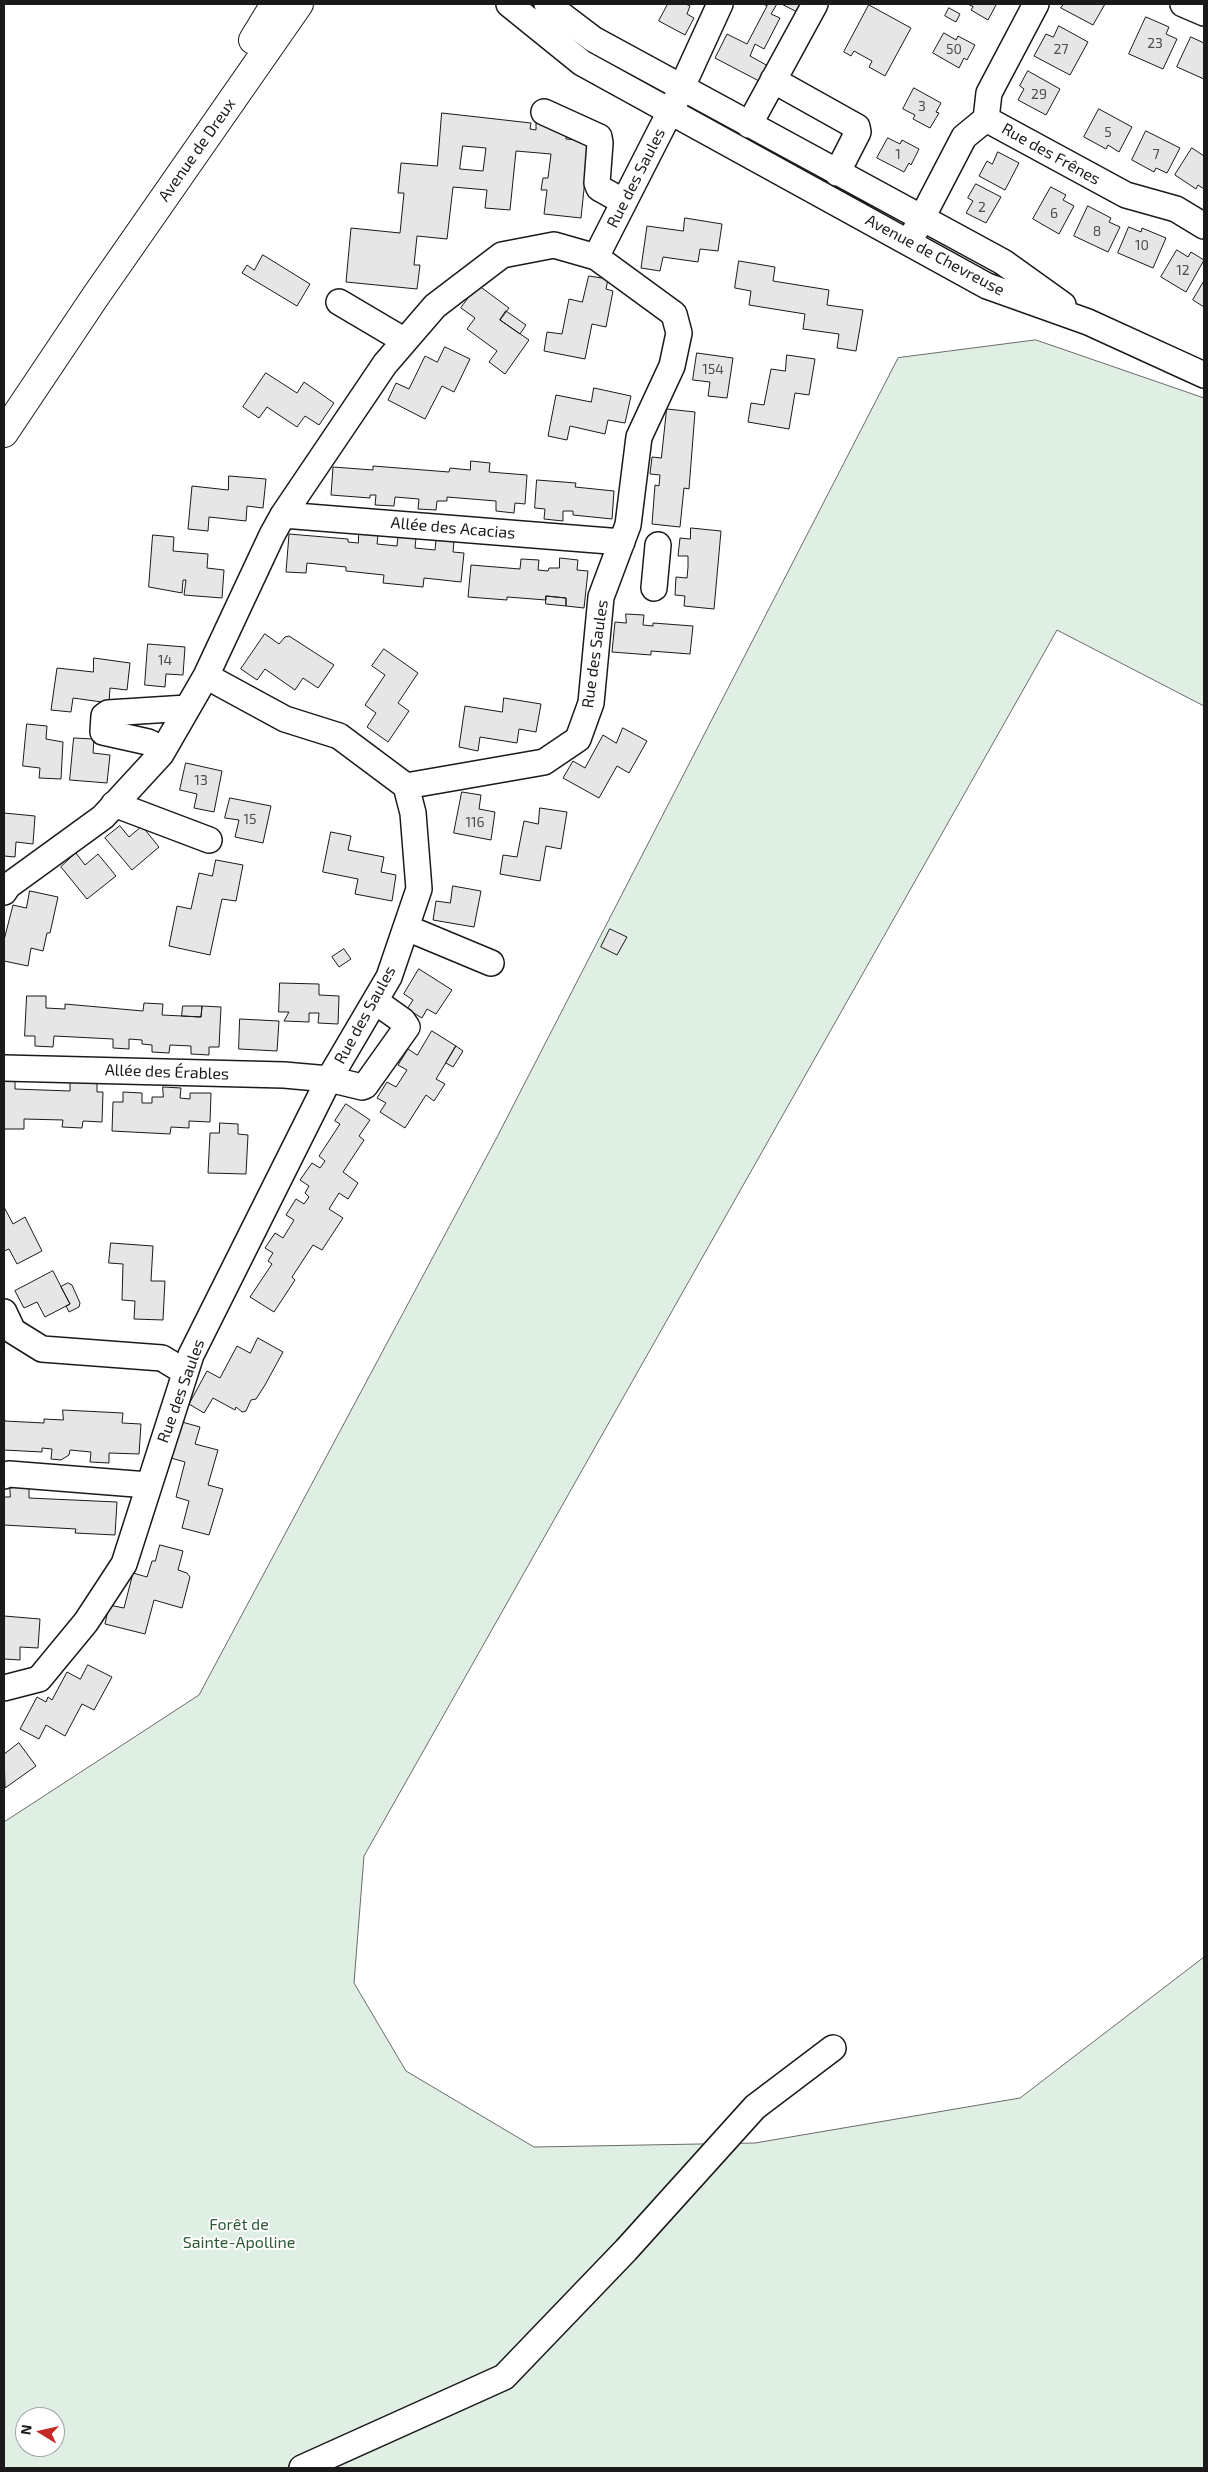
<!DOCTYPE html>
<meta charset="utf-8">
<style>
body{margin:0}
#map{position:relative;width:1208px;height:2472px;overflow:hidden;background:#fff;font-family:"Exo 2",sans-serif}
canvas{display:block}
.frame{position:absolute;inset:0;border:5px solid #1a1a1a;pointer-events:none}
.north{position:absolute;left:15px;top:2407px;width:50px;height:50px;box-sizing:border-box;background:#fff;border:1px solid #a3a3a3;border-radius:50%;rotate:279deg;font-size:14px;font-weight:700;line-height:20px;text-align:center;color:#1a1a1a}
.north::after{content:'';display:block;margin:auto;width:18px;height:22px;background:#c62828;clip-path:polygon(50% 0,100% 100%,50% 72%,0 100%)}
</style>
<div id="map">
<canvas width="1208" height="2472"></canvas>
<div class="frame"></div>
<div class="north">N</div>
</div>
<script>
const c = document.querySelector('canvas').getContext('2d');
c.lineJoin = 'round';
function fill(path, color) { c.fillStyle = color; c.fill(path, 'evenodd'); }
function stroke(path, color, width, dash) { c.strokeStyle = color; c.lineWidth = width; c.lineCap = dash ? 'butt' : 'round'; c.setLineDash(dash || []); c.stroke(path); }
function label(font, color, halo, rows, align = 'center') {
  c.font = font + ' "Exo 2",sans-serif'; c.lineWidth = 4; c.setLineDash([]); c.textBaseline = 'middle'; c.strokeStyle = halo; c.fillStyle = color; for (const [text, x, y, turn = 0] of rows) {
    c.save(); c.translate(x, y); c.rotate((+turn || 0) * Math.PI / 180); c.textAlign = isNaN(turn) ? turn : align; if (halo) c.strokeText(text, 0, 0); c.fillText(text, 0, 0); c.restore();
  }
}
const green = new Path2D(`
 M1036 340 1204 398V706L1057 630 364 1856 354 1983 406 2071 534 2147 755 2143 1020 2098 1204 1957V2468H4V1822L199 1695 496 1139 898 358ZM25 2417H55V2447H25Z`);
fill(green, '#e0efe3');
stroke(green, '#6a6a6a', 1);
const building = new Path2D(`
 M668 4H686L690 6 687 14 694 18 685 35 659 21Z
 M763 4H777L771 14 780 18 764 49 755 44 750 56 768 66 759 81 715 58 727 34 747 44 767 6Z
 M782 4H800L796 11Z
 M968 4H994L996 5 988 20 971 10 973 7Z
 M1064 4H1105L1093 25 1061 8Z
 M869 5 911 28 885 76 869 67 872 61 854 51 851 56 844 52Z
 M949 8 960 14 956 22 945 16Z
 M1146 17 1169 27 1166 34 1177 39 1163 69 1129 54Z
 M1059 26 1088 42 1070 75 1034 56 1046 34 1053 37Z
 M944 33 956 40 958 36 975 45 967 60 964 58 959 68 933 53Z
 M1191 37 1204 43V79L1177 67Z
 M1028 71 1060 89 1046 115 1018 100 1024 89 1020 86Z
 M914 88 941 103 936 112 939 113 930 128 913 119 915 115 903 109Z
 M1099 109 1132 127 1119 152 1108 145 1106 149 1084 137Z
 M442 113 531 123 530 129 536 130V123L567 127 566 139 589 141 581 218 544 214 547 190H541L543 178H548L551 154 516 151 510 210 485 208 487 190 453 187 447 239 417 236 414 265H420L417 289 346 282 351 228 400 233 404 193H398L401 163 437 166ZM463 146 486 148 483 171 460 169Z
 M1146 131 1180 148 1167 173 1156 168 1154 172 1132 160Z
 M888 138 900 144 902 140 919 149 911 165 909 163 904 172 877 158Z
 M1192 148 1204 156V189L1198 185 1196 189 1175 175Z
 M998 152 1019 163 1005 190 979 176 987 161 992 164Z
 M976 184 1001 197 986 223 966 213 973 201 968 198Z
 M1051 187 1066 195 1063 200 1074 206 1059 234 1033 219Z
 M1088 206 1111 218 1109 222 1120 227 1108 252 1074 236Z
 M685 218 722 224 718 251 700 249 698 262 663 257 660 271 641 268 647 226 683 231Z
 M1129 227 1141 232 1142 228 1166 238 1153 268 1118 253Z
 M1177 250 1188 257 1191 252 1204 260 1186 292 1161 277Z
 M263 255 310 284 297 306 242 273 247 265 254 270Z
 M739 261 775 267 773 281 829 290 827 305 863 310 856 351 837 348 839 334 803 329 805 314 749 305 751 291 735 288Z
 M589 276 608 279 606 289 613 291 606 327 592 324 585 359 544 351 547 332 562 334 569 299 582 302Z
 M1204 281V307L1193 300Z
 M478 285 509 308 500 320 529 340 505 374 489 362 497 351 467 329 475 318 461 308Z
 M506 311 526 325 520 334 500 320Z
 M445 347 470 359 454 392 442 386 425 419 388 400 396 383 409 389 425 356 437 362Z
 M697 353 733 358 727 398 708 396 710 382 693 380Z
 M787 355 815 359 809 395 795 393 789 429 748 422 751 403 764 405 771 369 785 371Z
 M266 373 297 393 304 382 334 403 319 425 305 416 297 427 267 407 259 418 243 407Z
 M594 388 631 396 625 423 608 420 605 434 570 426 567 440 548 436 556 395 591 402Z
 M667 409 695 412 689 489 684 488 680 527 652 524 655 485 659 486 660 475 650 474 652 457 661 458Z
 M471 461 490 463 489 472 527 475 525 504 515 503 514 513 496 511V501L447 497V501H437L436 510 418 509 419 499 395 497 394 506 375 505 376 495H370V498L331 495 333 467 373 470V466L449 472 450 468 470 470Z
 M229 476 266 479 263 508 247 506 246 521 209 517 208 531 188 529 192 486 228 490Z
 M537 480 576 483 575 487 614 491 612 519 573 515V511H563V521L544 519 545 509 535 508Z
 M691 528 721 531 714 609 684 606 685 596 675 595 676 577 687 578 688 567V556H678L680 538 690 539Z
 M359 533 378 535 377 544 397 546 398 536 416 538 415 548 435 550 436 540 454 541 453 552 464 553 461 582 424 578 423 587 383 583 384 575 346 571V567L307 563 306 573 286 572 289 534 348 539V542L358 543Z
 M153 535 174 537 173 551 208 554 207 568 224 570 222 598 184 595 186 580H183L182 593 149 587Z
 M560 558 578 560 577 570 588 571 584 608 566 606V598L546 596V600L507 597V600L468 597 471 565 520 569 521 559 539 560 538 570 548 571 549 568H559Z
 M546 596 566 598V606L546 604Z
 M626 614 644 615 643 625 653 626V623L693 626 690 654 651 651V655L612 652 615 622 626 623Z
 M265 634 279 644 285 637 289 636 334 665 318 688 303 678 295 690 265 669 257 680 241 669Z
 M148 644 185 647 183 675 166 674 165 687 145 685Z
 M384 649 418 673 398 703 409 711 388 742 367 727 376 713 365 705 385 675 372 666Z
 M94 658 130 663 127 690 110 688 109 703 73 698 71 712 51 710 57 668 93 672Z
 M504 698 541 704 536 732 519 729 517 743 480 737 478 751 459 747 465 706 502 712Z
 M27 724 47 726 46 739 63 742 61 779 39 778 40 768 23 766Z
 M623 728 647 741 629 773 617 766 599 798 563 778 573 761 585 768 603 735 616 743Z
 M74 738 94 739 93 753 110 755 107 783 70 780Z
 M186 763 222 771 214 812 194 808 197 794 180 790Z
 M462 792 481 795 479 809 495 812 491 840 454 833Z
 M230 798 271 806 263 843 235 837 239 820 225 818Z
 M540 808 567 812 561 849 546 846 540 881 500 874 503 855 517 857 524 821 538 824Z
 M4 813 35 816 33 844 16 842 15 857 4 856Z
 M120 826 129 837 142 826 159 847 132 870 105 838Z
 M331 832 351 836 348 850 384 857 381 872 396 875 392 901 355 894 358 879 323 872Z
 M76 853 85 865 98 854 116 876 87 899 61 867Z
 M216 860 243 865 236 901 222 899 210 955 169 946 177 906 191 909 199 873 212 876Z
 M453 886 481 891 474 927 433 920 436 901 450 903Z
 M30 891 58 897 50 933H47L43 951 31 948 28 966 4 961V940L13 905 26 908Z
 M610 929 627 937 617 955 601 947Z
 M344 949 351 959 339 967 332 957Z
 M419 969 452 990 436 1014 427 1009 422 1018 407 1009 413 1000 404 994Z
 M280 983 319 984V995L339 996 338 1024 318 1023 319 1013H309V1022L284 1021 289 1012H279Z
 M27 996H46V1008L65 1009V1004L143 1011 144 1003 163 1004 162 1015 182 1016 201 1017 202 1006 221 1007 219 1047H209V1055L191 1054V1046L170 1045 169 1053 152 1052V1045L142 1044V1040L129 1039V1049L113 1048V1039L54 1036 53 1047 35 1046V1036H25Z
 M183 1006H202L201 1017 182 1016Z
 M240 1019 279 1021 277 1051 239 1049Z
 M432 1031 456 1046 436 1079 445 1084 434 1101 426 1095 405 1128 380 1112 386 1103 377 1098 387 1082 396 1087 407 1070 398 1065 408 1049 417 1055Z
 M456 1046 463 1051 453 1067 446 1063Z
 M4 1079H15V1089L70 1091V1081L97 1082V1092H103L102 1122 83 1121 82 1128 62 1127 63 1120 24 1119V1129H4Z
 M163 1087 181 1088 180 1098 190 1099V1093H211L210 1122 189 1121V1128L171 1127 170 1134 112 1131 113 1102H123V1092L142 1093V1103H152V1097H163Z
 M346 1104 370 1120 359 1136 364 1140 343 1172 358 1183 348 1199 339 1193 329 1209 343 1218 322 1250 313 1245 292 1277 295 1280 274 1312 250 1297 272 1264 268 1261 273 1253 265 1248 275 1233 283 1238 294 1220 286 1215 296 1199 304 1204 309 1197 305 1193 309 1186 300 1180 312 1163 320 1168 325 1161 319 1156 340 1124 335 1121Z
 M220 1123 238 1124V1134L248 1135 246 1174 208 1173 210 1133H219Z
 M4 1207 13 1224 25 1217 42 1251 17 1264 9 1249 4 1251Z
 M111 1243 153 1246 151 1281H165L163 1320 134 1319 135 1301 122 1300 123 1264 109 1263Z
 M53 1271 70 1304 45 1317 37 1302 24 1308 15 1291Z
 M68 1283 72 1285 80 1303 79 1307 69 1312 66 1306 70 1304 61 1287Z
 M258 1338 283 1352 265 1385 256 1399 251 1400 246 1411 242 1412 236 1407 235 1410 213 1398 204 1413 189 1404 207 1371 220 1378 237 1346 250 1353Z
 M63 1410 123 1413 122 1423 141 1424 139 1454 109 1453V1463L90 1462 91 1452 70 1450 69 1455 61 1460 51 1459 52 1449 42 1448V1452L4 1450V1417L5 1421 44 1423V1419L63 1420Z
 M182 1422 200 1427 195 1444 218 1450 208 1485 223 1489 209 1535 182 1528 189 1501 176 1497 185 1462 171 1458Z
 M10 1486 29 1487V1498L117 1502 115 1535 75 1533 76 1529 4 1525V1497H10Z
 M160 1545 183 1551 178 1570 187 1573 190 1577 182 1608 154 1600 145 1634 105 1624 109 1605 124 1608 133 1573 147 1577 152 1561H155Z
 M4 1616 40 1619 38 1648 20 1647V1660L4 1659Z
 M88 1665 112 1677 94 1710 82 1704 65 1736 46 1725 39 1739 20 1729 37 1697 46 1702 48 1697 52 1700 67 1672 80 1679Z
 M19 1743 36 1766 5 1788 4 1751 5 1753Z`);
fill(building, '#e6e6e6');
stroke(building, '#1a1a1a', 1);
const minor = new Path2D(`
 M509 4 582 63 987 286 1088 322 1204 375
 M547 4 593 39 1003 262 1063 305
 M1183 4 1204 13
 M773 80 857 127 858 132 837 173
 M544 112 599 137 600 143 597 183 599 188 624 202
 M986 119 1126 195 1176 209 1204 226
 M986 119 989 93 1036 4
 M749 125 815 4
 M914 233 964 137 986 119
 M596 257 676 100 720 4
 M339 302 405 341
 M283 515 622 542
 M654 588 658 545
 M206 676 285 719 339 736 406 786
 M161 754 154 745 148 742 103 732 104 716 108 713 187 708
 M114 804 209 840
 M4 892 8 886 103 817 161 754 206 676 272 535 283 515 385 364 435 306 502 255 554 245 596 257 674 314 679 333 672 366 639 437 628 525 601 597 591 703 578 739 544 762 406 786 413 813 419 889 389 977 329 1079 191 1355 124 1564 86 1622 39 1679 4 1688
 M407 928 491 963
 M4 1068 284 1075 329 1079 362 1087 365 1086 407 1027 403 1021 375 1001
 M4 1312 13 1331 42 1349 162 1358 185 1372
 M4 1476 9 1474 148 1485
 M302 2468 504 2377 626 2250 755 2107 833 2048`);
const major = new Path2D(`
 M253 40 275 4
 M4 433 95 297 299 4`);
stroke(minor, '#1a1a1a', 28);
stroke(major, '#1a1a1a', 30);
stroke(minor, '#fff', 25);
stroke(major, '#fff', 28);
label('14px', '#4d4d4d', null, [
 ["23",1155,43],
 ["50",954,49],
 ["27",1061,49],
 ["29",1039,94],
 ["3",922,106],
 ["5",1108,132],
 ["1",898,154],
 ["7",1156,154],
 ["2",982,207],
 ["6",1054,213],
 ["8",1097,231],
 ["10",1142,245],
 ["12",1183,270],
 ["154",713,369],
 ["14",165,660],
 ["13",201,780],
 ["15",250,819],
 ["116",475,822]
]);
label('16px', '#1a1a1a', '#fff', [
 ["Avenue de Dreux",197,150,-55],
 ["Rue des Frênes",1051,154,29],
 ["Rue des Saules",636,178,-63],
 ["Avenue de Chevreuse",935,255,28],
 ["Allée des Acacias",453,528,5],
 ["Rue des Saules",595,654,-82],
 ["Rue des Saules",365,1015,-61],
 ["Allée des Érables",167,1072,2],
 ["Rue des Saules",181,1391,-70]
]);
label('16px', '#2b5a34', '#fff', [
 ["Forêt de",239,2225],
 ["Sainte-Apolline",239,2243]
]);
</script>
